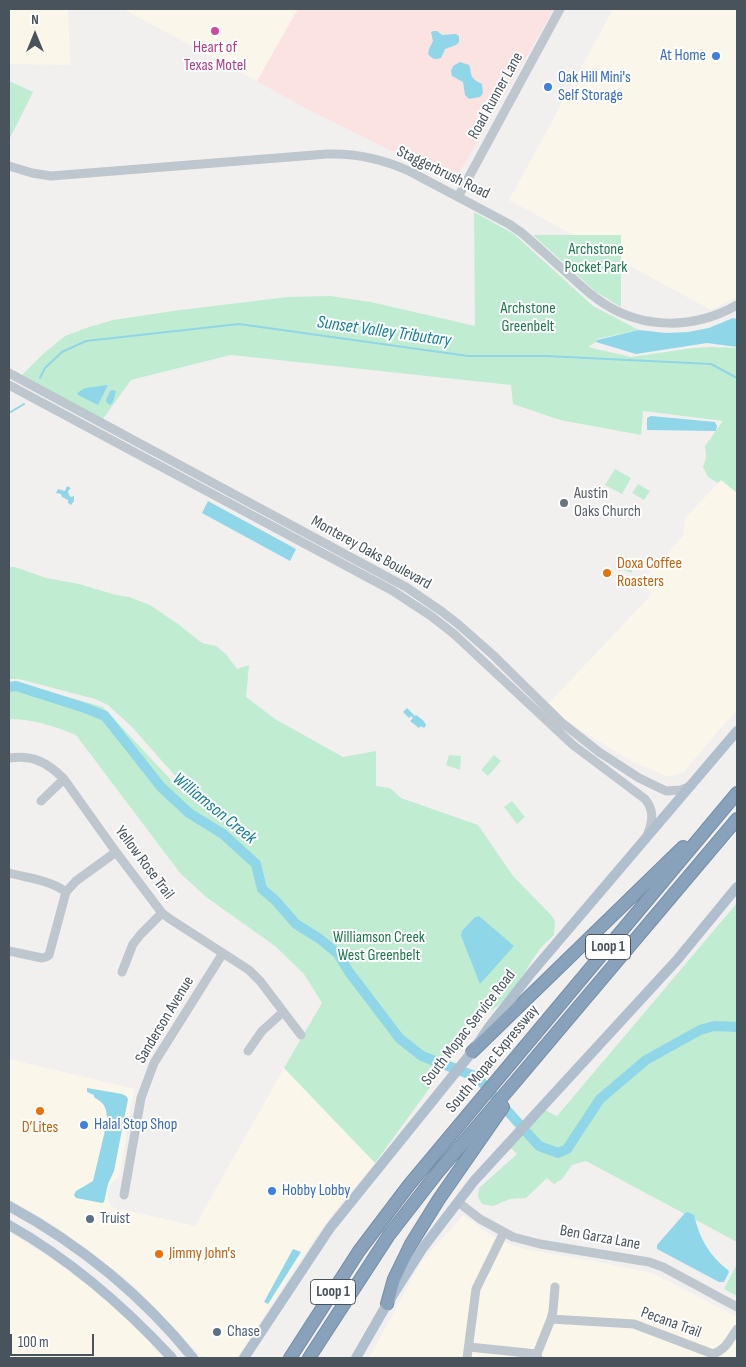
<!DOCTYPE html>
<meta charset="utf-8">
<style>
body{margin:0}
#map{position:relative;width:746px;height:1367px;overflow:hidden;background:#f2efef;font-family:"Sofia Sans Condensed",sans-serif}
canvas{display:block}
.frame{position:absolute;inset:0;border:10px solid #48535c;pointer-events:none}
.north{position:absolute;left:10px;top:10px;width:50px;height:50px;-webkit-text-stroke:4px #fff;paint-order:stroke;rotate:0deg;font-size:14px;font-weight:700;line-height:20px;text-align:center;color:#48535c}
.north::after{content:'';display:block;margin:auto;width:18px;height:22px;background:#48535c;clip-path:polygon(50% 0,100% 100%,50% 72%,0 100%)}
.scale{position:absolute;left:10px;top:1334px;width:84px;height:22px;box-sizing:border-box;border:2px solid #48535c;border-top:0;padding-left:6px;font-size:15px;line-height:18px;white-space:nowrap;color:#48535c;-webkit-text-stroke:4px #fff;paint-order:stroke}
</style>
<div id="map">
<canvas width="746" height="1367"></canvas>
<div class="frame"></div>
<div class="north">N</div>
<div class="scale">100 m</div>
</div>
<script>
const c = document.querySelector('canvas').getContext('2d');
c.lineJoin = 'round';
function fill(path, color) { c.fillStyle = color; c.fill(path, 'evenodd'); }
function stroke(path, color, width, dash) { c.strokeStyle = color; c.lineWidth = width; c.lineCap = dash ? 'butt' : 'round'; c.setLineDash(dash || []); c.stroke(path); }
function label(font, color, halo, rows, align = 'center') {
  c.font = font + ' "Sofia Sans Condensed",sans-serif'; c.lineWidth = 4; c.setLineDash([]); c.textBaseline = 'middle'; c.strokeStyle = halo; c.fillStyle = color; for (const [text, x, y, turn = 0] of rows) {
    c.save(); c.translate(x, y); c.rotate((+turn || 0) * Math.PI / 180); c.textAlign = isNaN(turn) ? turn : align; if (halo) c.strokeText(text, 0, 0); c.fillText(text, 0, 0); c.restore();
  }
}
fill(new Path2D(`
 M9 9H68L70 65 9 64Z
 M123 9H298L257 81Z
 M613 9H737V297L711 310 509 200Z
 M721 480 737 493V711L717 732 684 772 669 777 633 762 569 723 548 704 652 594 641 582 683 536 685 518Z
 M9 1059 135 1089 131 1105 121 1169 119 1177 110 1184 108 1189V1200L112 1207 195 1226 284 1068 375 1163 334 1212 310 1245 237 1358H203L131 1283 52 1224 9 1199Z
 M463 1215 486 1232 509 1244 524 1249 630 1268 652 1273 662 1278 737 1317V1358H369L421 1262Z
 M9 1232 52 1259 94 1290 131 1322 163 1358H9Z`), '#fbf6ea');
fill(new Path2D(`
 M298 9H554L454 182 305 108 257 81Z`), '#fae3e1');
fill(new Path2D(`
 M9 81 33 92 9 140Z
 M474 212 514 234 593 306 639 330 597 339 596 342 588 347 631 357 693 348 713 347 737 348V493L721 480 718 483 708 477 703 467 706 458 705 446 723 421 643 411 641 435 560 420 513 404 511 385 231 355 131 380 102 420 21 376 43 354 65 336 89 327 113 320 173 311 287 297 330 296 371 302 475 326Z
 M533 235H621V307L596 292Z
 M615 469 631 478 622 494 605 485Z
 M638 484 650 491 644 500 632 493Z
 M624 556 636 563 631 573 618 567Z
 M9 567H15L46 578 79 584 116 595 129 597 150 605 178 624 202 643 216 646 226 654 237 669 249 665 246 697 275 719 343 757 376 751V786L390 788 401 798 478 825 513 876 551 915 555 921 554 935C549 940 544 944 540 949 522 973 508 1011 476 1016L477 1023 375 1163 284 1068 322 1003 304 974 275 946 206 897 180 873 76 735C54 726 33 719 9 719V682L44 690 103 707 184 794 189 784 177 778 132 727 108 705 95 699 19 679H9Z
 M449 755 461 756 460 770 446 765Z
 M494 755 501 761 488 776 481 770Z
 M512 801 525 817 517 824 504 807Z
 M737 903V1242L586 1161 572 1165 562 1179 554 1184 547 1178 526 1198 510 1199 493 1206 482 1204 478 1197 479 1188 517 1154 508 1145 541 1108 557 1116Z
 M737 1264V1296L724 1289Z`), '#c0edd1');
fill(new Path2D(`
 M434 31H437L442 35 456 34 459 36V42L456 45 445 49 441 58C435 60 432 59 428 54L429 49 433 41 431 32Z
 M460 62 469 65C471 69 470 75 473 78 475 81 479 82 482 84L483 93 480 97 469 99 465 95 463 82 452 76 451 71 453 66Z
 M733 318 737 319V347L707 343 636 354 596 342 597 340 639 330 666 333 688 332 709 328Z
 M108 385 98 405 78 395 77 393 85 388Z
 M112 390 116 391 113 402 110 405 106 402V400L110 391Z
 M651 416 715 422 717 426 716 431 647 430V418Z
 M67 486 71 488 68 491 69 495 71 497 74 496V501L71 505 68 503V500L62 497 61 494 56 493 58 489 65 491Z
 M208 501 296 549 290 561 202 513Z
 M407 708 415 716 416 715C420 718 423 719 426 725L424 728 421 726 419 728 410 721 413 718 411 716 409 718 403 712Z
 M479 916 514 946 480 984 461 936 462 931 475 917Z
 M87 1088 122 1094 126 1096 128 1099 114 1171 108 1184 104 1202 102 1203 76 1198 74 1195 76 1191 93 1181 107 1122C107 1115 107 1107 101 1102 99 1100 96 1099 94 1097V1095L87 1092Z
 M688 1212 694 1215C699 1237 709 1256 728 1270L729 1272 724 1282H719L657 1249V1245L685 1213Z
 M293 1249 301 1252 268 1304 264 1302Z`), '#8fd6e8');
stroke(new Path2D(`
 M40 378 45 368 62 352 86 341 239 324 468 356H546L711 364 737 378
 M9 413 24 404`), '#8fd6e8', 2);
stroke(new Path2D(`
 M9 687 16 686 85 708 105 716 161 787 189 813 223 834 256 864 262 889 275 900 296 924 320 939 338 954 349 972 400 1039 422 1056 477 1077 539 1146 558 1153 567 1149 600 1099 646 1060 700 1030 714 1026 737 1027`), '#8fd6e8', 10);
const highway = new Path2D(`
 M472 1052 683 847
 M387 1304 394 1279 411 1244 439 1199 503 1107
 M290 1358 359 1251 409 1185 737 793
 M309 1358 389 1235 438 1172 515 1082 737 819`);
stroke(highway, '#758da7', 14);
stroke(new Path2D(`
 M9 166 32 173 51 176 327 154C357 153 383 159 409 171L509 224 522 233C537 246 552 260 567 273 579 284 590 295 603 303 644 330 695 329 737 305
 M458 197 560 9
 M9 373 406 587 441 611 458 624 493 655 561 722 599 752 639 778 666 791 681 790 691 786
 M9 385 393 591 431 616 454 634 573 745 645 799C654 810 653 820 648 833
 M9 758C33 755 47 762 64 779L116 852 162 913 170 919 249 970 260 981 301 1035
 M41 801 64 779
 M9 873C28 878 50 880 66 892
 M9 951 42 958 46 957 49 955 66 892 76 881 116 852
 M122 972 133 944 141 934 162 913
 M248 1051 262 1031 283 1012
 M124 1195 141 1098 154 1063 223 953
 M458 1202 480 1219 513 1237 540 1244 649 1262 663 1267 737 1307
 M551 1319 634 1324 713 1354C726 1350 730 1339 737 1329
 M469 1347 537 1354
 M467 1358 476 1289 504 1232
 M538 1358 537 1354 551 1319 553 1311 555 1287`), '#bec7cd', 9);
stroke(new Path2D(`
 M9 1206C79 1244 143 1296 193 1358
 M9 1225C71 1260 124 1306 172 1358
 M244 1358 330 1228 472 1052 489 1027 532 972 737 731
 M356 1358 387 1304 422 1249 474 1181 677 960 737 887`), '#b0bfcd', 10);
stroke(highway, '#89a2bb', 12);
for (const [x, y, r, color] of [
 [215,31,5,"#d1479c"],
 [716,56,5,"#3f7fe0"],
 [548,87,5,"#3f7fe0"],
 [564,503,5,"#6b7280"],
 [607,573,5,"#e8710a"],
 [40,1111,5,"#e8710a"],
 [84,1125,5,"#3f7fe0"],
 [272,1191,5,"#3f7fe0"],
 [90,1219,5,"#5c6f8a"],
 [159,1254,5,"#e8710a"],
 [217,1332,5,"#5c6f8a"]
]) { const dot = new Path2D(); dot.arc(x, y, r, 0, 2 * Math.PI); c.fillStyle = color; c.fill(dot); stroke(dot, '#fff', 2); }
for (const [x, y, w] of [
 [608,947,45],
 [333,1292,45]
]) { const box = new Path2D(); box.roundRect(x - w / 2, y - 12.5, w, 25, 4); c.fillStyle = '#fff'; c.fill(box); stroke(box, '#48535c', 1); }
label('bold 15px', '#48535c', null, [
 ["Loop 1",608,947],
 ["Loop 1",333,1292]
]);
label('16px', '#b23c85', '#fff', [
 ["Heart of",215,48],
 ["Texas Motel",215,66]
]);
label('16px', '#366cbe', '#fff', [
 ["At Home",706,56,"right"],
 ["Oak Hill Mini's",558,78],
 ["Self Storage",558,96],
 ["Halal Stop Shop",94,1125],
 ["Hobby Lobby",282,1191]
], 'left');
label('16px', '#48535c', '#fff', [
 ["Road Runner Lane",496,96,-61],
 ["Staggerbrush Road",443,173,26],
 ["Monterey Oaks Boulevard",371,553,29],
 ["Yellow Rose Trail",144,863,53],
 ["Sanderson Avenue",165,1020,-59],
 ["South Mopac Service Road",469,1028,-52],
 ["South Mopac Expressway",493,1059,-50],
 ["Ben Garza Lane",600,1238,10],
 ["Pecana Trail",671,1323,20]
]);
label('16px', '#1c7a4a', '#fff', [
 ["Archstone",596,250],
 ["Pocket Park",596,268],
 ["Archstone",528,309],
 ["Greenbelt",528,327],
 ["Williamson Creek",379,938],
 ["West Greenbelt",379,956]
]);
label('16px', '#5b616d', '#fff', [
 ["Austin",574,494],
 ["Oaks Church",574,512]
], 'left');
label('16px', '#c56008', '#fff', [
 ["Doxa Coffee",617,564],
 ["Roasters",617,582],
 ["D’Lites",40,1128,"center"],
 ["Jimmy John's",169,1254]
], 'left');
label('16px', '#4e5e75', '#fff', [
 ["Truist",100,1219],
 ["Chase",227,1332]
], 'left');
label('italic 18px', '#13809c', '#fff', [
 ["Sunset Valley Tributary",384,332,8],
 ["Williamson Creek",214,809,39]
]);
</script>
